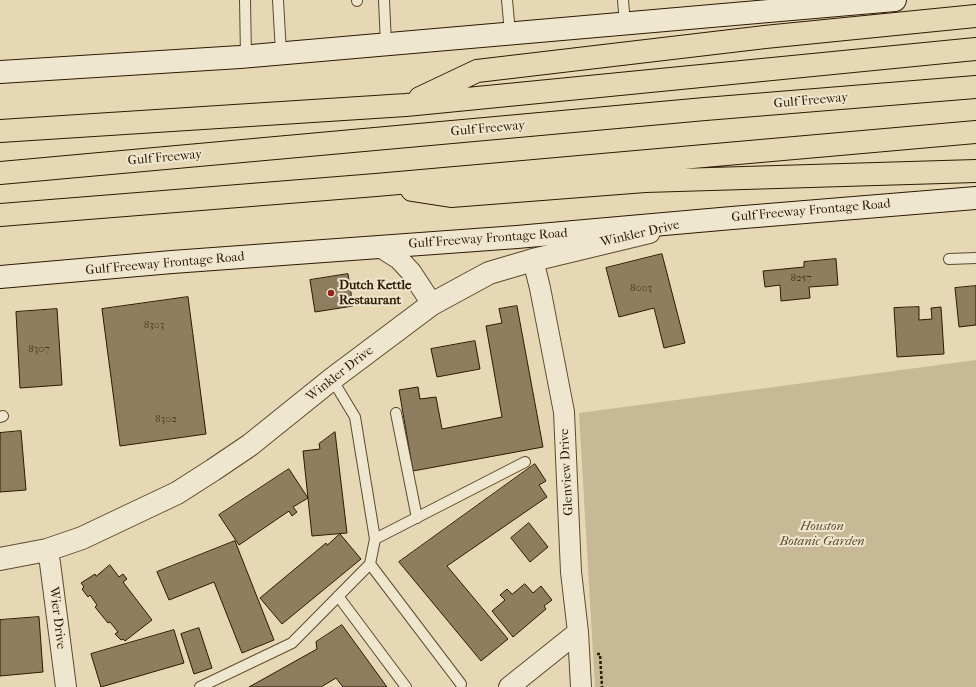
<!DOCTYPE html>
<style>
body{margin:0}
canvas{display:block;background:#e7d8b5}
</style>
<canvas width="976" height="687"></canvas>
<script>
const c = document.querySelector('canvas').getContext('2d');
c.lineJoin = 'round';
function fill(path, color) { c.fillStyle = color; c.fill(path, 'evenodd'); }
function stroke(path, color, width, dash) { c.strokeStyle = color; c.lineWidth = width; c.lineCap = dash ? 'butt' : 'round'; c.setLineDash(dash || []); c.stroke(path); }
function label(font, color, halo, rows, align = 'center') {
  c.font = font + ' "IM FELL French Canon",serif'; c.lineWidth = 4; c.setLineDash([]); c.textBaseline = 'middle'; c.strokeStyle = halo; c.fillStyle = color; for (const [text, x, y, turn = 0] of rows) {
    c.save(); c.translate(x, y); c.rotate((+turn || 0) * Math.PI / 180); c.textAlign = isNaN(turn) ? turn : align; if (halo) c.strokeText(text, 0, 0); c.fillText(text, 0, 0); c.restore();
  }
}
fill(new Path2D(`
 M976 360V687H595L579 413Z`), '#c7b896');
const building = new Path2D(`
 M662 254 685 343 664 348 654 308 619 317 606 268Z
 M836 259 838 285 809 287 810 298 781 301 780 285 765 287 763 271 804 267V262Z
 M348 274 353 306 315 312 310 280Z
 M976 286V325L959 327 955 288Z
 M188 297 206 434 120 446 102 309Z
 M517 306 543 447 413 471 399 390 418 387 420 399 436 397 442 429 502 417 486 326 502 323 499 309Z
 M919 307V320L932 319 931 308 941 307 944 354 897 357 894 308Z
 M57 309 62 385 20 388 16 312Z
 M475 341 480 369 437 377 431 349Z
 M21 431 26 490 0 492V433Z
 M335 432 347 533 312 536 303 451 320 449 319 444Z
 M535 464 546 481 539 485 547 497 447 566 508 639 481 661 399 562Z
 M289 469 308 498 293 507 297 512 292 516 289 511 239 545 219 515Z
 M529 523 548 547 530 562 511 538Z
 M340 534 361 559 282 624 260 598 326 543 327 545Z
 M235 541 274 640 242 653 214 582 169 600 157 572Z
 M110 565 119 577 123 574 127 579 123 582 152 620 125 641 123 639 121 640 115 634 118 632 110 622 108 623 95 607 97 605 90 595 88 597 82 589 84 587 81 583 95 574 96 576Z
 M525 584 533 593 541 586 552 600 544 606 546 609 513 637 492 611 505 600 500 595 507 589 512 594Z
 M39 617 43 672 0 676V620Z
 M342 625 387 687H343L336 678 321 687H249L317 649 316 642Z
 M199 628 212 668 194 674 181 634Z
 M174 630 184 663 101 687 91 654Z`);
fill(building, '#8e7d5e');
stroke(building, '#2d1a00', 1);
const service = new Path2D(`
 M245 0 246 56
 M278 0 281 53
 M357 0V1
 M384 0 386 44
 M507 0 510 33
 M623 0 625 24
 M949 259 976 258
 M396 413 417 518
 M0 417 3 416
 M375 539 525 462
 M370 564 461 684
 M338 596 406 687
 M200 687 292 643 370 564 375 539 355 417 332 379`);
const minor = new Path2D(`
 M380 247 399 259 411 272 432 304
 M533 260 540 288 564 412 571 572 578 632 581 687
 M47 550 50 563 66 687
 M509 687 578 632`);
const tertiary = new Path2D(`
 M0 559 47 550 82 538 177 493 213 470 250 445 332 379 432 304 489 273 533 260 649 232`);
const secondary = new Path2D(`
 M0 72 240 57 895 0
 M0 277 172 262 517 237 732 218 976 198`);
const motorway = new Path2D(`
 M420 98 477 71 765 37 976 16
 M0 131 406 105 976 49
 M0 173 705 109 976 87
 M412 190 451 196 645 181 976 171
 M0 215 376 185 976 132`);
stroke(service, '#5c4a2d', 12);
stroke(minor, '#5c4a2d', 22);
stroke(tertiary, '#5c4a2d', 24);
stroke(secondary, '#2d1a00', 24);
stroke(motorway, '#2d1a00', 24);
stroke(new Path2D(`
 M597 654H600L602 687`), '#2d1a00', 2.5, [3, 2]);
stroke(service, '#efe6cf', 10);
stroke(minor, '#efe6cf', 20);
stroke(tertiary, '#efe6cf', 22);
stroke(secondary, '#efe6cf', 22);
stroke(motorway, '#e7d8b5', 22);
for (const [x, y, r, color] of [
 [331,293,4,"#8f2418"]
]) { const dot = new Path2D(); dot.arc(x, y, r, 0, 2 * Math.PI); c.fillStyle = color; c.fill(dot); stroke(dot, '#efe6cf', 1.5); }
label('11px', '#453318', null, [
 ["8257",801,278],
 ["8003",641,288],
 ["8303",154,325],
 ["8307",39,349],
 ["8302",166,419]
]);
label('13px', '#2d1a00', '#efe6cf', [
 ["Gulf Freeway",811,101,-5],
 ["Gulf Freeway",488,129,-5],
 ["Gulf Freeway",165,158,-5],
 ["Gulf Freeway Frontage Road",811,211,-5],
 ["Winkler Drive",640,234,-13],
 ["Gulf Freeway Frontage Road",488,239,-4],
 ["Gulf Freeway Frontage Road",165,264,-5],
 ["Winkler Drive",340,374,-38],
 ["Glenview Drive",567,472,-93],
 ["Wier Drive",57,618,83]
]);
label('bold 13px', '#2d1a00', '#efe6cf', [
 ["Dutch Kettle",339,286],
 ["Restaurant",339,301]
], 'left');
label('italic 13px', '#5b492d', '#efe6cf', [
 ["Houston",822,527],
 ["Botanic Garden",822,542]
]);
</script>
